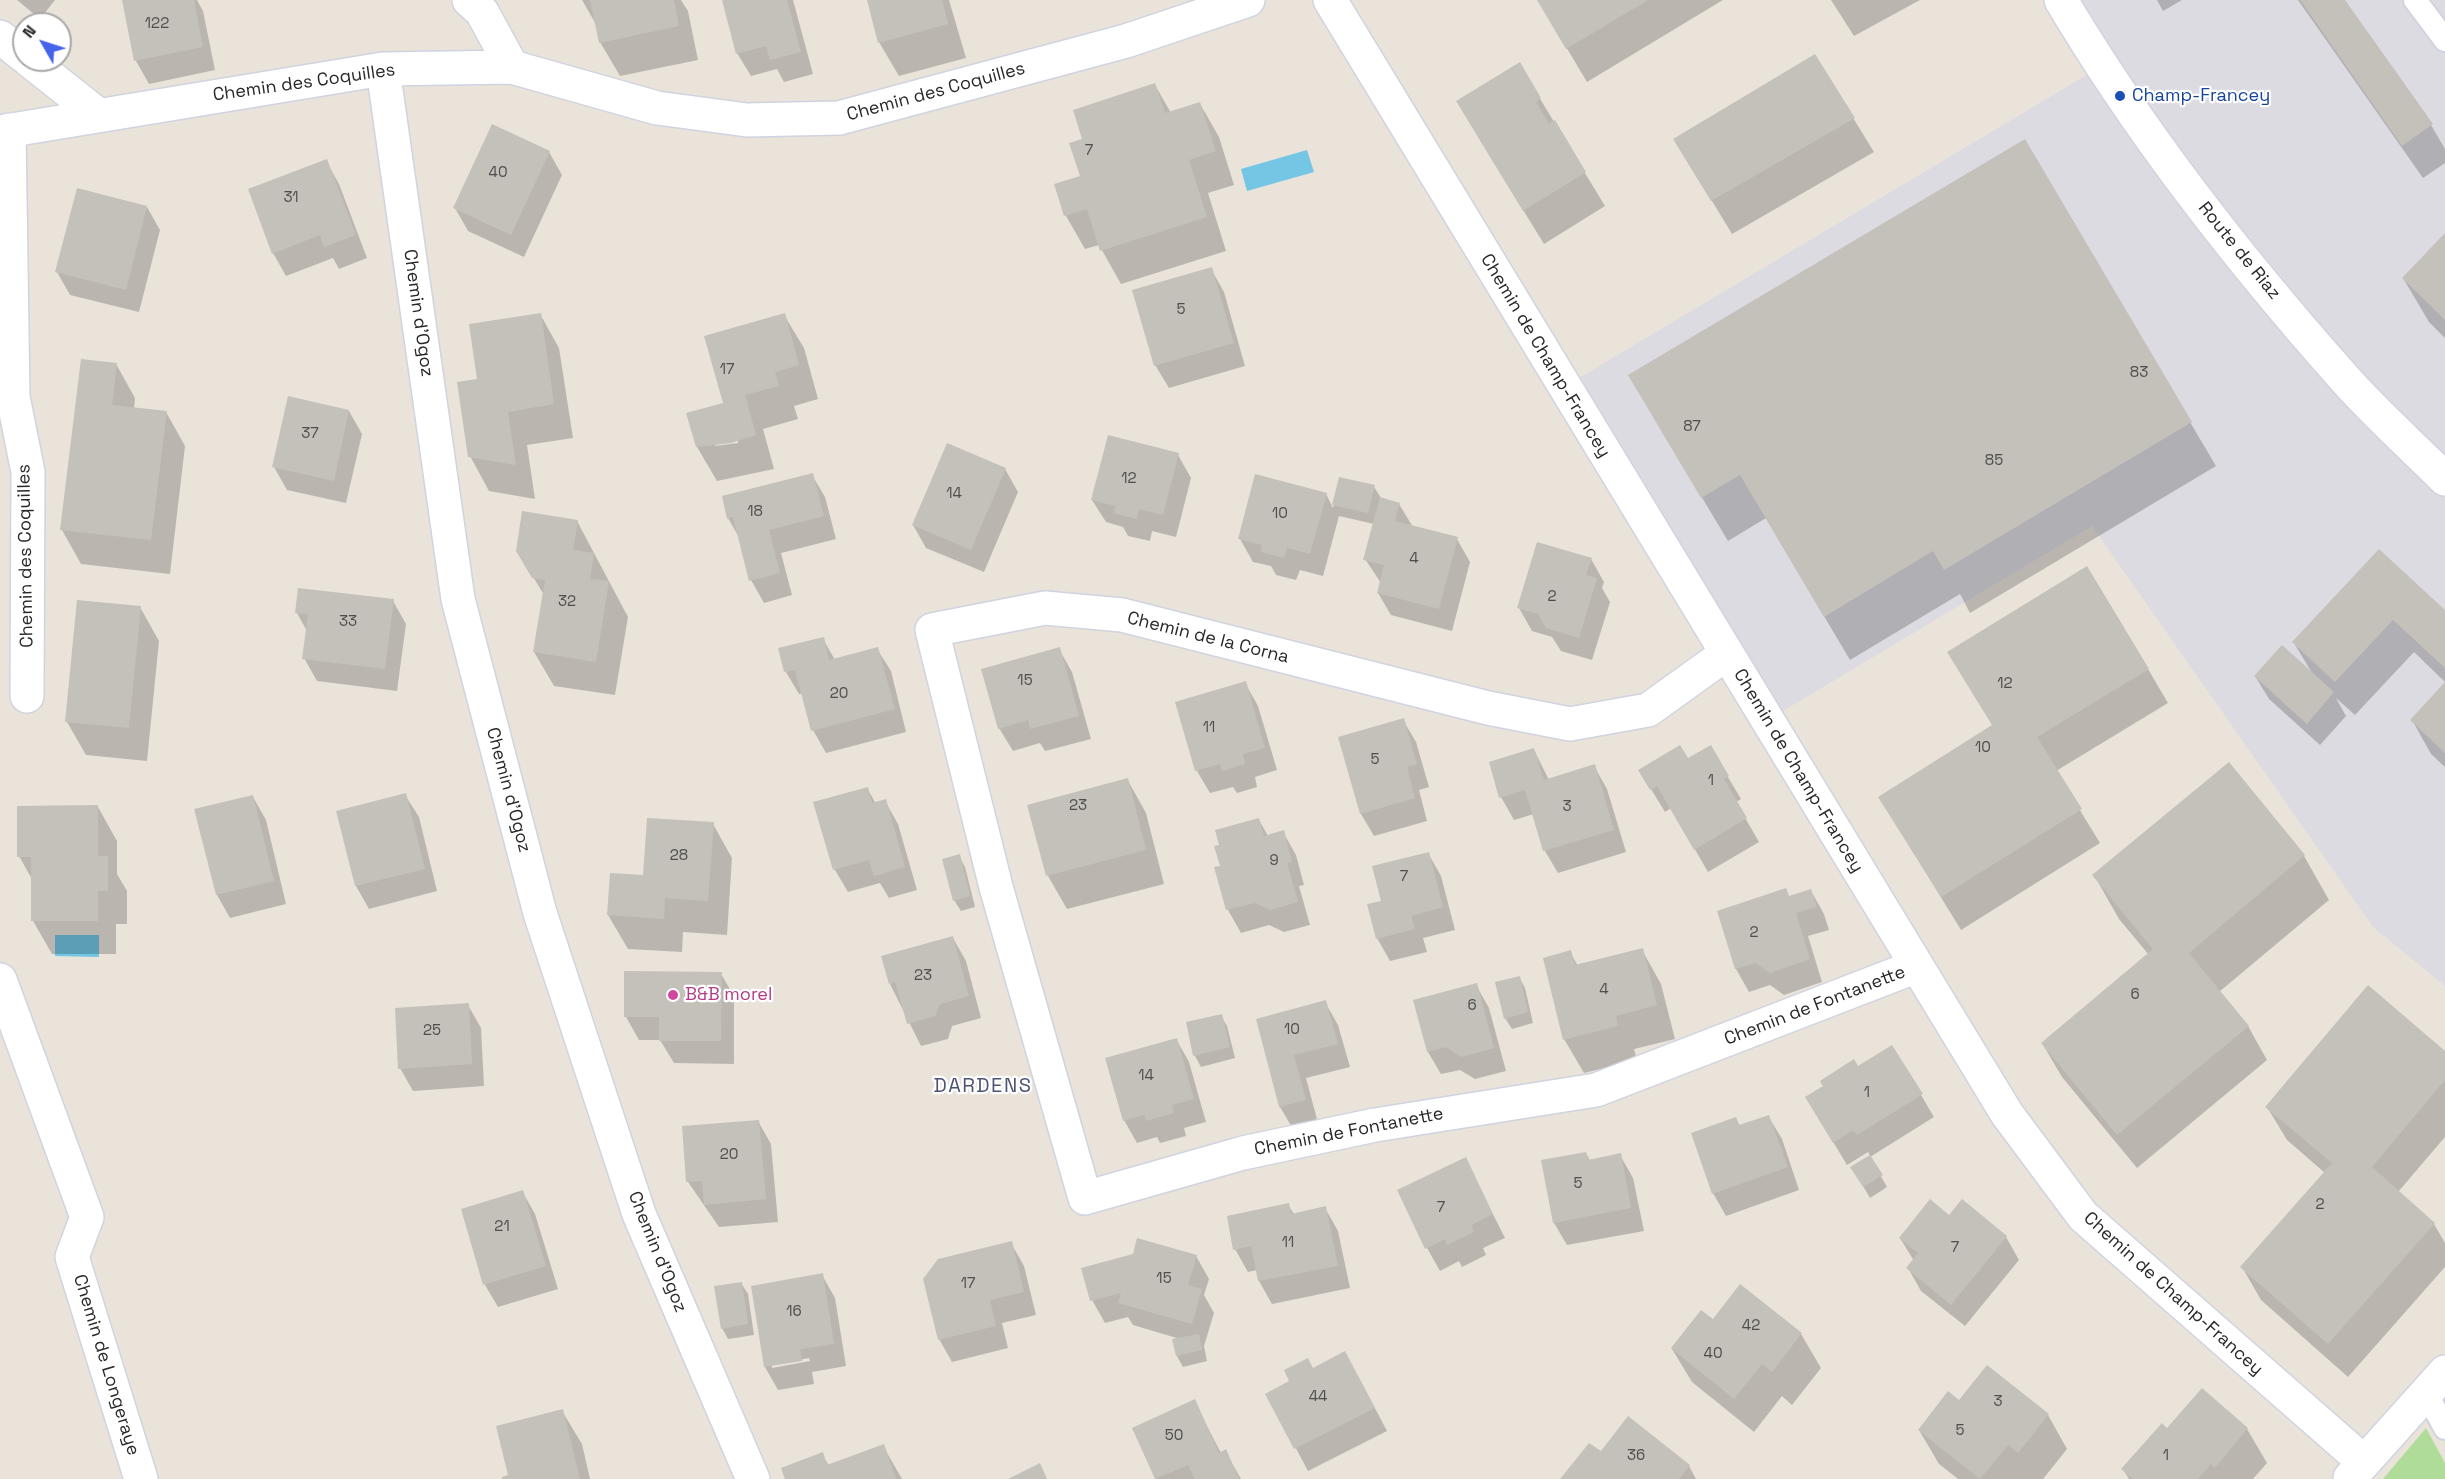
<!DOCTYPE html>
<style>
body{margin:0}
#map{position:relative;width:2445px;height:1479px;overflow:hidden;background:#e9e3da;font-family:"Space Grotesk",sans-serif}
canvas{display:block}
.north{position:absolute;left:12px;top:12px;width:60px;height:60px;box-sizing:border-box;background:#fff;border:2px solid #a9a9a9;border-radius:50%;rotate:309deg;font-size:16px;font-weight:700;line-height:24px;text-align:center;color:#282828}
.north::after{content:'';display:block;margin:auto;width:21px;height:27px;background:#4563eb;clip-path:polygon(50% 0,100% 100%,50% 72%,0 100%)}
</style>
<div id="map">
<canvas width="2445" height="1479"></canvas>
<div class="north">N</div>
</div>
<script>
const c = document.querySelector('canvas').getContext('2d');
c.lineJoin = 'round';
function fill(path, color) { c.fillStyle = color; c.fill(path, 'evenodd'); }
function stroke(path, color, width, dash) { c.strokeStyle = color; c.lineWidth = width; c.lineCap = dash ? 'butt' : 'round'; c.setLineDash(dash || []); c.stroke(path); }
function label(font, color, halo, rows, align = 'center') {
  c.font = font + ' "Space Grotesk",sans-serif'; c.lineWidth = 4.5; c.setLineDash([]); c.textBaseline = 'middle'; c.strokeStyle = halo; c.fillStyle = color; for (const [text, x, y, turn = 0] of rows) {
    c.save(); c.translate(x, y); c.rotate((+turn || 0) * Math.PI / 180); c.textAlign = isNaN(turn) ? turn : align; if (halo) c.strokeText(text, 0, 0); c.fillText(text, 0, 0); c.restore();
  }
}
fill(new Path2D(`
 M2061 0H2445V986L2373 927 2092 526 1768 720 1564 387 2100 67Z`), '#dddbe2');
fill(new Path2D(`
 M2426 1428 2445 1463V1479H2383Z`), '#b0dc9a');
fill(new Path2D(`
 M1307 150 1314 172 1247 191 1241 169Z
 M55 935H99V957L55 956Z`), '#74c6e4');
fill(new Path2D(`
 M17 0H55L40 19Z
 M123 0H197L203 11 215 70 149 84 136 61Z
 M582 0H681L688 11 698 60 620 76 600 42 597 26Z
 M724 0H793L813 74 784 82 777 69 751 76 737 53Z
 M868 0H949L966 58 899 76 879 42Z
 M1538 0H1723L1587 82Z
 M1831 0H1920L1854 36Z
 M2157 0H2182L2163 11Z
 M2298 0H2344L2431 125 2445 149V163L2423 178Z
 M1815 56 1874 152 1732 234 1695 173Z
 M1519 64 1605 206 1544 244 1477 135Z
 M1155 85 1171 113 1200 104 1219 137 1234 185 1208 193 1226 251 1121 284 1099 245 1085 249 1066 216 1056 185 1081 177Z
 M2024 141 2216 466 1970 613 1960 594 1850 660 1766 518 1728 541 1655 419Z
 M549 152 562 175 524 257 468 231 455 208Z
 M326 161 339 184 367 258 339 269 333 258 286 276 273 253Z
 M147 207 160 230 139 312 70 295 57 272Z
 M2445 235V338L2429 322 2403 278Z
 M1211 269 1224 292 1245 366 1169 388 1155 365Z
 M540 314 559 348 573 438 527 445 535 499 489 491 470 456 479 380Z
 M784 315 804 348 818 399 794 406 798 419 763 429 774 469 717 481 697 447ZM738 440V443L714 446 721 442Z
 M116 364 135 398 134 409 166 412 185 446 170 574 81 564 62 530Z
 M349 411 362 434 346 503 287 490 274 467Z
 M1178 455 1191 478 1176 537 1152 531 1150 541 1128 536 1123 527 1106 522 1092 500Z
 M1005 469 1018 492 984 572 926 548 913 525Z
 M812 475 825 497 836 539 781 553 792 595 764 603 751 580 740 539 728 518Z
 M1341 479 1374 487 1381 498 1399 504 1413 527 1457 539 1470 562 1452 631 1391 615 1378 593 1381 583 1365 559 1374 524 1339 516 1323 576 1300 570 1296 580 1276 575 1271 566 1253 562 1240 539 1326 494 1333 508Z
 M577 521 628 617 615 695 554 686 534 652 544 595 517 550Z
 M2379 551 2445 612V682L2414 652 2355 715 2336 698 2346 716 2320 745 2269 699 2255 676 2312 673 2294 643Z
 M1591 559 1604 582 1602 588 1610 602 1592 660 1561 651 1552 637 1532 631 1519 608Z
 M393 601 406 624 397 691 317 681 304 658 307 631 297 613Z
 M140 607 159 641 147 761 86 755 67 722Z
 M823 639 835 660 877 649 891 671 906 732 826 753 813 730 803 693 799 694 786 672Z
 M1059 649 1072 672 1091 739 1045 751 1040 743 1013 751 999 728Z
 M2148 669 2168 703 2056 771 2100 843 1961 930 1880 798Z
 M1245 683 1258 706 1277 770 1255 777 1257 787 1237 793 1233 787 1210 793 1197 771 1177 703Z
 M2445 685V767L2431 754 2412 720Z
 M1403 720 1416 742 1429 787 1419 790 1427 821 1374 836 1361 814 1340 738Z
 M1710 747 1741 799 1736 802 1759 842 1708 872 1671 808 1665 812 1640 771 1688 760Z
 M1534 750 1549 780 1594 766 1607 789 1626 852 1558 873 1545 851 1534 814 1514 820 1501 797Z
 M2228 765 2304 856 2329 900 2219 992 2248 1026 2267 1060 2137 1168 2062 1077 2042 1043 2149 955 2119 919 2094 875Z
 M1127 779 1146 813 1164 884 1067 909 1048 876 1029 806Z
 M867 788 876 804 885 801 898 824 917 890 889 898 880 883 848 892 835 870 815 803Z
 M405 795 419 817 437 891 369 909 356 886 338 812Z
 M253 797 266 820 286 904 230 918 217 895 196 810Z
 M98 807 117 841V874L127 891V924H116V954H52L33 921V881L19 856Z
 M1259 820 1268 836 1283 832 1296 855 1304 885 1299 886 1310 925 1284 932 1269 925 1241 933 1228 910 1216 868 1222 867 1220 846Z
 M713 824 732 858 727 935 683 932 682 952 628 949 608 915 644 876Z
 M1428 853 1441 876 1455 930 1423 938 1427 952 1390 961 1377 938 1383 902Z
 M959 856 965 867 975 907 961 911 954 900Z
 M1786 890 1790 898 1811 891 1824 914 1829 930 1808 936 1822 982 1784 995 1770 985 1749 992 1736 969 1718 911Z
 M953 938 966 961 981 1018 952 1026 948 1039 921 1046 890 984Z
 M1642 950 1661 984 1675 1039 1634 1049 1637 1060 1584 1073 1564 1039 1570 952 1578 966Z
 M721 974 734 996V1064L674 1063 660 1040H639L626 1017Z
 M1519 977 1525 988 1533 1023 1512 1029 1505 1018Z
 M1476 985 1489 1008 1506 1071 1475 1079 1460 1070 1441 1074 1428 1052Z
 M1325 1002 1338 1025 1350 1067 1306 1078 1318 1123 1293 1129 1280 1107 1257 1020Z
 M468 1005 481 1028 484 1086 413 1091 400 1068Z
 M1221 1016 1227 1026 1235 1058 1201 1067 1195 1056 1187 1024Z
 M1176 1039 1189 1062 1206 1122 1184 1128 1186 1136 1160 1143 1157 1137 1137 1143 1124 1120Z
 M2445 1053V1137L2398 1192 2434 1224 2445 1243V1267L2348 1377 2261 1300 2242 1267 2325 1173 2287 1140 2267 1107Z
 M1858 1069 1921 1095 1934 1117 1870 1157 1887 1187 1870 1198 1852 1167 1871 1157 1868 1152 1847 1165 1820 1120Z
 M1768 1116 1782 1139 1799 1190 1726 1216 1713 1193 1736 1119 1740 1126Z
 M758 1121 771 1144 778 1222 719 1227 688 1182 683 1128Z
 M1586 1153 1590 1161 1620 1155 1633 1178 1644 1231 1567 1245 1554 1223Z
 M1465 1159 1505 1238 1483 1248 1486 1255 1462 1267 1459 1261 1440 1271 1427 1248Z
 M522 1191 535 1214 558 1289 498 1307 485 1285Z
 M1288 1205 1294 1214 1325 1208 1338 1231 1350 1288 1272 1304 1259 1281 1257 1270 1248 1272 1235 1249Z
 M1949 1217 2006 1237 2019 1260 1965 1326 1921 1291 1908 1268 1914 1261 1900 1238Z
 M1011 1243 1024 1266 1036 1315 1002 1323 1008 1348 952 1362 939 1339Z
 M1196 1256 1209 1279 1204 1295 1214 1313 1204 1346 1207 1361 1183 1367 1177 1356 1180 1339 1133 1325 1128 1317 1105 1323 1092 1300Z
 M822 1275 835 1298 846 1366 812 1372 814 1384 778 1390 765 1367 752 1287ZM809 1358 810 1361 772 1368V1365Z
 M741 1283 748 1294 754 1335 728 1339 722 1328Z
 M1740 1286 1801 1334 1821 1368 1792 1405 1782 1396 1754 1432 1692 1382 1672 1349 1713 1321Z
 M1358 1376 1387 1431 1308 1471 1267 1394Z
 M2202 1390 2247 1429 2267 1463 2253 1479H2129L2123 1469 2167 1430Z
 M1194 1401 1221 1453 1225 1451 1241 1479H1156L1134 1429Z
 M1959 1402 2048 1415 2067 1449 2043 1479H1958L1939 1464 1919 1430Z
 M562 1411 582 1444 590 1479H504L510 1476Z
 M1628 1418 1689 1466 1696 1479H1562L1601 1453Z
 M883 1446 902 1479H786L822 1454 829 1466Z`), '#0003');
fill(new Path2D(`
 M122 0H194L203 47 134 61Z
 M590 0H674L679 26 599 43Z
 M722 0H787L801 52 770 60 766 46 736 54Z
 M867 0H942L948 24 878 43Z
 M1537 0H1648L1566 49Z
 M2300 0H2345L2433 124 2402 146Z
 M1815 54 1855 118 1711 201 1673 139Z
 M1520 62 1541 98 1536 102 1549 124 1555 120 1586 172 1523 211 1456 101Z
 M1155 83 1165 113 1200 102 1216 151 1189 160 1207 217 1100 251 1087 209 1064 216 1054 184 1080 176 1069 143 1082 139 1073 110Z
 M492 124 550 151 511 235 453 208Z
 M2025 139 2192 422 1944 570 1933 551 1824 617 1740 475 1701 498 1628 375Z
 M327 159 356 235 324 247 320 235 272 254 248 189Z
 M77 188 147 206 126 290 55 272Z
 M2445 233V320L2402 278Z
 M1212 267 1234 343 1154 366 1132 290Z
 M541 313 554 404 508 412 516 465 468 457 457 382 477 379 469 324Z
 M785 313 799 365 775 372 779 386 745 395 756 435 731 443 696 447 686 413 723 403 704 336Z
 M81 359 117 363 112 405 167 411 151 540 60 530Z
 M288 396 349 410 334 481 272 467Z
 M1108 435 1179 453 1163 515 1139 509 1137 519 1113 513 1116 506 1091 500Z
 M947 443 1006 468 971 550 912 525Z
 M813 473 824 516 769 530 780 573 749 581 733 517 727 519 722 496Z
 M1255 474 1327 493 1310 554 1287 548 1284 558 1261 552 1262 545 1238 539Z
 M1339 477 1375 485 1368 513 1332 505Z
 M1380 497 1400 503 1395 521 1458 537 1439 609 1377 593 1384 565 1363 560Z
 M522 511 578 520 573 550 594 553 590 579 609 581 596 662 533 652 545 580 532 578 516 551Z
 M1537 542 1592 558 1586 575 1597 578 1579 638 1546 628 1538 614 1517 608Z
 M2379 549 2445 610V668L2393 620 2335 682 2292 642Z
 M2087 566 2149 669 2037 737 2082 809 1941 897 1878 797 1992 725 1947 652Z
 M298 588 394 599 385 669 302 659 308 614 295 613Z
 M77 600 141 606 129 728 65 722Z
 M824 637 829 660 878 647 895 709 811 731 795 670 784 672 778 648Z
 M2282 645 2334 692 2307 724 2254 676Z
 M1060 647 1079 716 1030 729 1028 720 998 729 981 669Z
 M1246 681 1265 748 1243 754 1245 764 1222 771 1220 764 1195 771 1175 702Z
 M2445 682V753L2410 720Z
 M1404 718 1417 764 1407 767 1415 798 1360 814 1338 737Z
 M1680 745 1688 758 1711 745 1729 776 1724 779 1747 818 1694 850 1657 786 1650 790 1638 770Z
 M1534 748 1544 780 1595 764 1614 830 1543 851 1525 790 1499 798 1489 762Z
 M2229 762 2305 855 2189 953 2249 1026 2117 1135 2041 1043 2153 949 2092 875Z
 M1128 778 1146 850 1046 876 1027 805Z
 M868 787 872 803 886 799 905 867 874 876 869 860 833 870 813 802Z
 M406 793 425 869 355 886 336 811Z
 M253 795 274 881 216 895 194 809Z
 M98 805V856H108V891H98V921H31V857H17V806Z
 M647 818 714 822 708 901 665 898 664 919 607 915 610 873 643 875Z
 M1259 818 1264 836 1284 830 1292 862 1287 863 1298 902 1270 910 1255 903 1226 910 1214 867 1220 866 1214 846 1219 845 1215 830Z
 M1429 852 1443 907 1411 916 1415 929 1376 939 1367 904 1381 901 1372 866Z
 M960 854 970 896 953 901 942 859Z
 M1786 888 1789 896 1811 889 1817 907 1796 913 1810 959 1770 973 1756 963 1735 969 1717 911Z
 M953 936 969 996 940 1004 935 1016 907 1024 895 982 889 984 881 956Z
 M1643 948 1657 1005 1616 1016 1618 1026 1563 1040 1543 958 1571 950 1575 965Z
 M624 971 722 972 721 1041H659V1017H624Z
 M1520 976 1528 1012 1504 1019 1495 982Z
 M1477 983 1494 1048 1461 1057 1446 1047 1427 1052 1413 1000Z
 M2368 985 2445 1051V1080L2372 1167 2435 1223 2328 1344 2240 1267 2332 1163 2265 1107Z
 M1326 1000 1338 1044 1294 1055 1306 1100 1279 1107 1256 1019Z
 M469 1003 472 1064 398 1069 395 1008Z
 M1222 1014 1230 1047 1193 1056 1186 1022Z
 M1177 1038 1194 1099 1172 1105 1174 1113 1146 1121 1144 1115 1123 1121 1105 1058Z
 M1892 1045 1923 1094 1857 1135 1853 1130 1833 1143 1805 1097 1823 1086 1820 1081 1854 1059 1858 1066Z
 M1769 1115 1788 1167 1712 1194 1691 1133 1736 1117 1739 1125Z
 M759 1120 766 1199 704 1205 702 1181 686 1182 682 1126Z
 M1586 1152 1588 1160 1621 1153 1631 1208 1553 1223 1541 1160Z
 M1870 1155 1883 1175 1863 1187 1850 1167Z
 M1466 1157 1493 1214 1471 1225 1474 1232 1447 1245 1445 1239 1425 1249 1397 1190Z
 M523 1190 546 1266 483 1285 461 1209Z
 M1930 1199 1949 1215 1962 1199 2007 1236 1951 1305 1906 1268 1918 1253 1899 1238Z
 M1289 1203 1291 1214 1326 1206 1338 1266 1258 1281 1251 1246 1233 1250 1227 1216Z
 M1137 1238 1197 1255 1188 1285 1202 1289 1192 1324 1118 1303 1121 1293 1090 1301 1081 1268 1133 1254Z
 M1012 1241 1024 1292 990 1300 996 1326 938 1340 923 1279 938 1259Z
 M823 1273 834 1344 800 1349 802 1361 764 1367 751 1286Z
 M742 1282 748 1324 721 1329 714 1286Z
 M1740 1284 1802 1333 1772 1372 1762 1364 1734 1399 1671 1348 1701 1310 1713 1319Z
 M1199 1334 1202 1350 1176 1356 1172 1339Z
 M1345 1351 1375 1408 1294 1449 1265 1394 1289 1381 1284 1370 1308 1358 1313 1368Z
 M1987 1365 2049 1414 2018 1453 2008 1445 1980 1479 1918 1430 1948 1391 1959 1400Z
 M2202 1388 2248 1428 2215 1468 2211 1464 2198 1479H2133L2121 1469 2162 1423 2167 1428Z
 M1195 1399 1219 1453 1226 1449 1239 1479H1195L1188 1465 1155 1479 1132 1428Z
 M563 1409 580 1479H502V1477L508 1475 496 1426Z
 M1628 1416 1690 1465 1679 1479H1560L1589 1443 1601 1451Z
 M884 1444 896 1479H785L781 1468 823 1452 827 1465Z
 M1040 1463 1047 1479H1008Z`), '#c4c0ba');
const service = new Path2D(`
 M2415 0 2445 40
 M2426 1393 2445 1428`);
const minor = new Path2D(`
 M469 0 482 12 512 67
 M1330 0 2007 1114 2083 1216 2364 1462
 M0 37 24 56
 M29 60 97 114
 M383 69 458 599 540 913 639 1214 753 1479
 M9 130 13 397 28 472 27 696
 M0 132 383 69 512 67 657 108 747 120 839 118 1126 41 1248 0
 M1726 654 1648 710 1570 724 1488 708 1122 615 1045 608 932 630 996 887 1085 1198 1243 1153 1375 1125 1596 1090 1917 966
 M0 980 87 1217 72 1257 141 1479
 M2350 1478 2445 1372`);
const tertiary = new Path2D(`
 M2061 0C2141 135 2240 261 2345 379 2376 414 2412 446 2445 479`);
stroke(service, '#d0d3e0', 26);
stroke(minor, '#d0d3e0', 36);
stroke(tertiary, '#d0d3e0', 36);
stroke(service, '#fff', 22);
stroke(minor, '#fff', 33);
stroke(tertiary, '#fff', 33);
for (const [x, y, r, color] of [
 [2120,96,6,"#1a4fb4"],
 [673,995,6,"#d1479c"]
]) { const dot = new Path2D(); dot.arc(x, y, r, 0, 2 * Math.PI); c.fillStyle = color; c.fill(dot); stroke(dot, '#fff', 2); }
label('15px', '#4f4e4c', null, [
 ["122",157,24],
 ["7",1089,151],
 ["40",498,173],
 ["31",291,198],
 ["5",1181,310],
 ["17",727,370],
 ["83",2139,373],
 ["87",1692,427],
 ["37",310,434],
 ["85",1994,461],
 ["12",1129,479],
 ["14",954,494],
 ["18",755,512],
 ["10",1280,514],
 ["4",1414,559],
 ["2",1552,597],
 ["32",567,602],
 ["33",348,622],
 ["15",1025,681],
 ["12",2005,684],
 ["20",839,694],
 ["11",1209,728],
 ["10",1983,748],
 ["5",1375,760],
 ["1",1711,781],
 ["23",1078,806],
 ["3",1567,807],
 ["28",679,856],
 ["9",1274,861],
 ["7",1404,877],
 ["2",1754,933],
 ["23",923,976],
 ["4",1604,990],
 ["6",2135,995],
 ["6",1472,1006],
 ["10",1292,1030],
 ["25",432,1031],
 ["14",1146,1076],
 ["1",1867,1093],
 ["20",729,1155],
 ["5",1578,1184],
 ["2",2320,1205],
 ["7",1441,1208],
 ["21",502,1227],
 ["11",1288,1243],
 ["7",1955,1248],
 ["15",1164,1279],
 ["17",968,1284],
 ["16",794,1312],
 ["42",1751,1326],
 ["40",1713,1354],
 ["44",1318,1397],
 ["3",1998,1402],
 ["5",1960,1431],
 ["50",1174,1436],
 ["36",1636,1456],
 ["1",2166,1456]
]);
label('18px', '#282828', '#fff', [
 ["Chemin des Coquilles",304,83,-8],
 ["Chemin des Coquilles",936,92,-15],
 ["Route de Riaz",2239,251,51],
 ["Chemin d'Ogoz",418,313,82],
 ["Chemin de Champ-Francey",1545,356,59],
 ["Chemin des Coquilles",26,556,-91],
 ["Chemin de la Corna",1208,638,14],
 ["Chemin de Champ-Francey",1798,771,59],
 ["Chemin d'Ogoz",508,790,75],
 ["Chemin de Fontanette",1815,1006,-21],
 ["Chemin de Fontanette",1349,1132,-11],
 ["Chemin d'Ogoz",657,1252,68],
 ["Chemin de Champ-Francey",2173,1294,42],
 ["Chemin de Longeraye",106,1365,73]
]);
label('18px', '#164399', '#fff', [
 ["Champ-Francey",2132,96]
], 'left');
label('18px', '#b23c85', '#fff', [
 ["B&B morel",685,995]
], 'left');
c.letterSpacing = '1.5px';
label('20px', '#4c5374', '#fff', [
 ["DARDENS",983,1087]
]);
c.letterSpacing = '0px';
</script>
